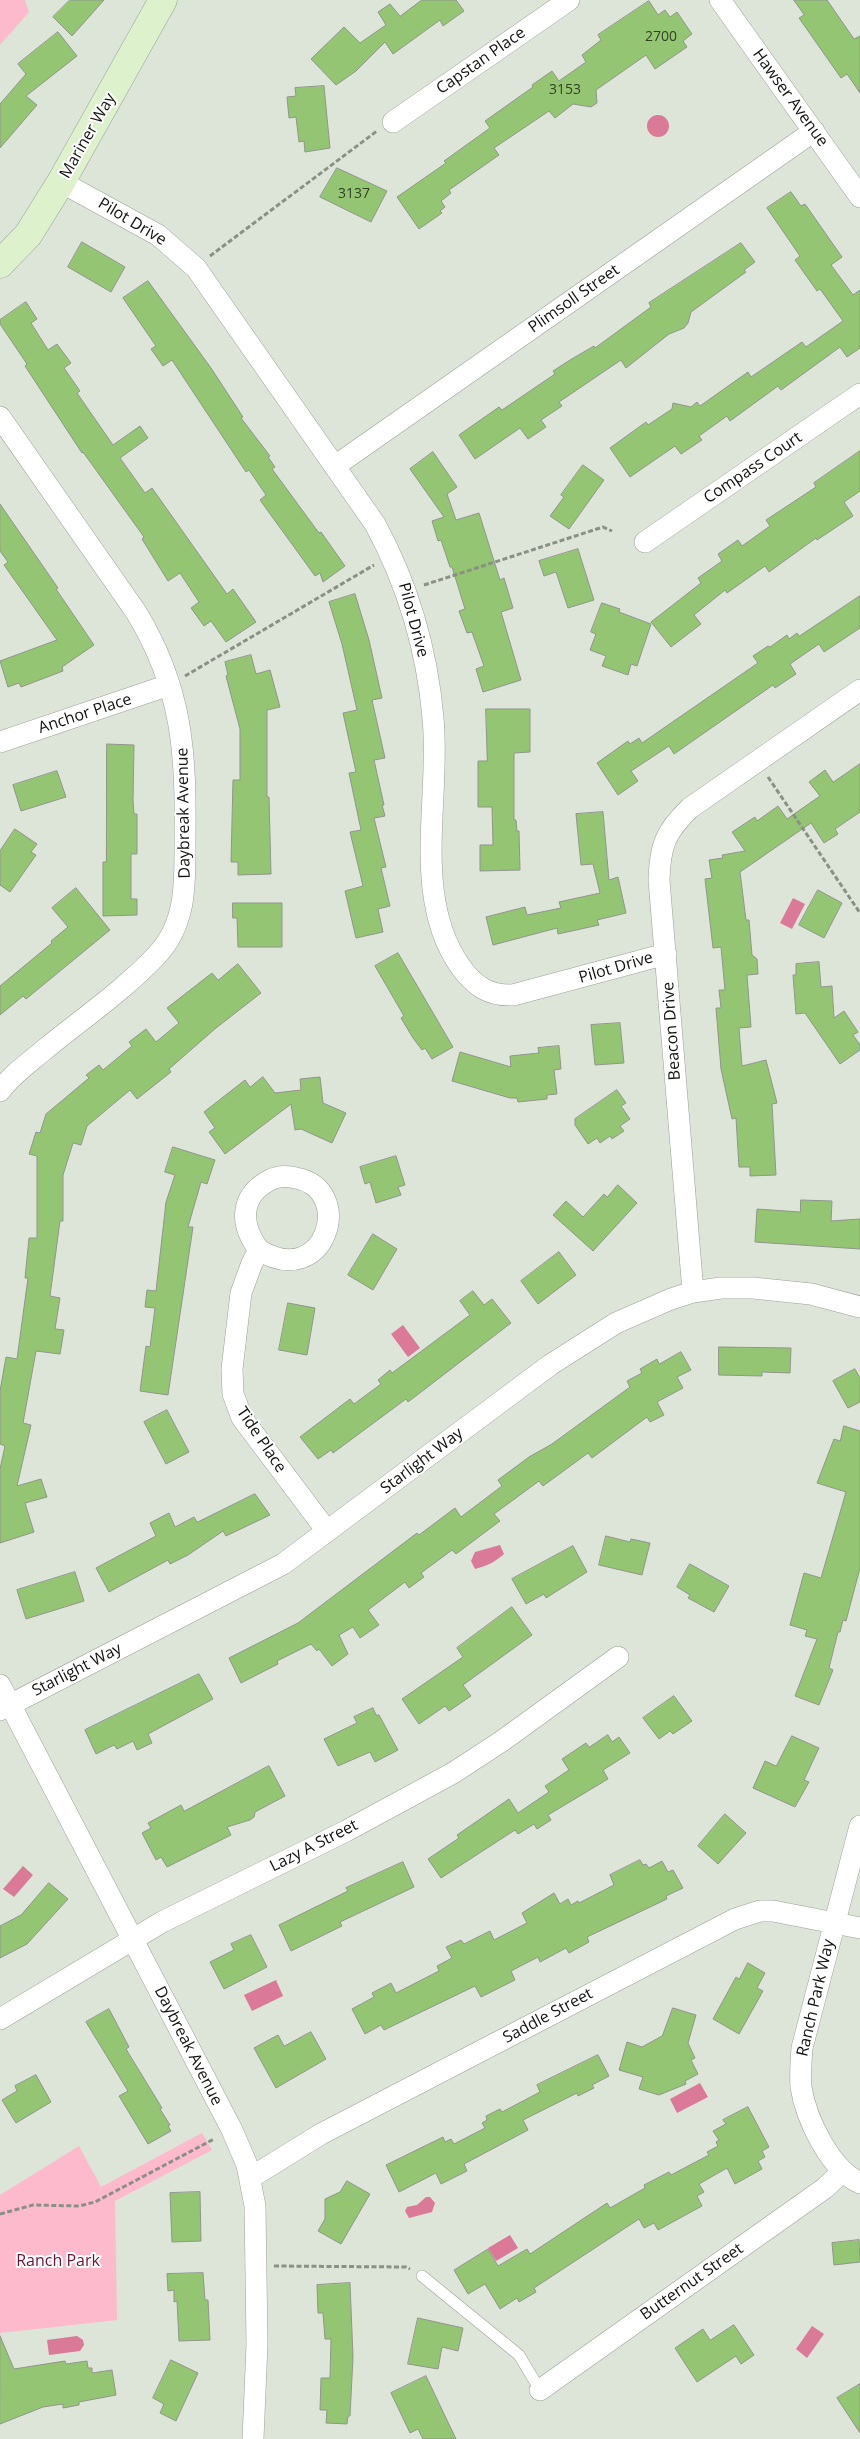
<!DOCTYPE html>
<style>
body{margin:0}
canvas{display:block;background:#dde4d8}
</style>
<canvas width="860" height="2439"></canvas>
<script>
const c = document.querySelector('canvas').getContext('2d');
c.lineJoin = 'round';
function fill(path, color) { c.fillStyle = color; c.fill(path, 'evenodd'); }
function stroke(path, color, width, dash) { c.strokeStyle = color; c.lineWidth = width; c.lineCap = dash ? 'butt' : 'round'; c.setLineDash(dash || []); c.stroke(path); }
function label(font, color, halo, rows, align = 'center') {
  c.font = font + ' "Open Sans",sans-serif'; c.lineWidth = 4; c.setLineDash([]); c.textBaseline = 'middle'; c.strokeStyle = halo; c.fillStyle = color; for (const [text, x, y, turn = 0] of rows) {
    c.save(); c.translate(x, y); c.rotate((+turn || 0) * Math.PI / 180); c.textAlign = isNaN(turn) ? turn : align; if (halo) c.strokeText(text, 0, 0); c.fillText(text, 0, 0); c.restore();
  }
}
fill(new Path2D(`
 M0 0H25L29 12 0 45Z
 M202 2133 212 2150 115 2201 117 2320 0 2333V2195L79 2146 101 2187Z`), '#fcbacc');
fill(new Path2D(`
 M647 126a11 11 0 1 1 22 0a11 11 0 1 1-22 0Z
 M793 898 805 904 792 929 780 923Z
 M403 1325 420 1348 408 1357 391 1334Z
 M500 1545 504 1554C495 1562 487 1566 475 1569L471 1561 475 1552Z
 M23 1866 33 1875 14 1897 3 1889Z
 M276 1980 283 1996 252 2011 244 1995Z
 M700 2083 708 2097 677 2113 670 2099Z
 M426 2197H430L435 2203 432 2212 409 2218 405 2211 407 2207 417 2205Z
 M510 2235 518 2248 496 2261 488 2248Z
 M812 2326 824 2334 807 2358 796 2349Z
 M77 2336 83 2340 84 2345 80 2351 49 2355 47 2340Z`), '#da7a98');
const building = new Path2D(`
 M70 0H104L72 36 53 17Z
 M422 0H456L464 11 443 26 440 20 393 54 385 42 356 71 336 85 311 59 344 27 360 43 386 25 378 12 390 4 400 16Z
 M794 0H827L854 39 860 36V93L847 74 841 78 799 18 804 15Z
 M649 1 658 15 665 10 670 17 677 12 692 34 683 41 687 47 655 69 646 55 596 90 597 103 591 107 573 104 555 118 549 111 494 148 499 155 449 190 451 193 441 201 445 207 440 211 442 213 419 229 397 197 446 163 444 161 490 128 485 121 533 87 532 85 552 71 559 81 586 62 582 55 601 40 598 35Z
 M58 32 77 56 26 96 37 105 0 148V104L26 74 18 64Z
 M324 86 330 148 305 152 304 141 299 142 296 117 289 118 287 97 296 96 295 88Z
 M337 168 387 191 371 222 320 197Z
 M791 192 801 206 805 204 842 257 831 265 853 295 860 290V348L847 357 840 347 781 390 778 386 730 421 727 416 699 436 702 440 681 454 675 446 630 477 610 448 646 422 648 425 672 409 673 403 691 407 697 402 700 406 748 372 751 377 802 342 806 347 843 321 820 289 817 291 795 260 800 256 767 208Z
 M82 242 125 267 111 292 68 267Z
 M741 243 755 262 744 270 746 272 691 312 688 323 684 328 669 334 626 368 621 360 559 402 562 406 541 420 546 427 528 439 520 428 475 459 459 435 499 407 502 410 555 374 553 371 570 360 594 346 595 348 651 307 649 303Z
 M148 281 211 368 243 417 241 418 270 456 268 457 275 467 272 469 319 533 321 532 345 566 323 582 320 573 315 576 260 500 266 495 249 470 246 472 172 360 163 366 151 349 156 346 123 298Z
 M26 302 37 319 31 323 48 350 57 344 71 363 64 368 80 391 77 393 113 445 140 426 148 438 120 458 145 493 152 488 227 594 233 589 256 622 226 642 211 621 204 626 191 608 199 602 180 573 168 581 142 539 144 537 83 452 82 453 25 366 27 364 0 324V320Z
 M860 451V491L844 502 853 516 817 540 816 538 769 572 765 566 727 593 725 590 694 615 701 624 671 647 651 622 701 583 698 578 722 561 718 554 738 540 742 546 770 526 766 520 816 487 814 483Z
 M433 452 457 487 447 494 456 520 479 513 500 580 504 578 513 608 501 612 521 680 483 692 476 669 484 666 472 632 467 633 459 611 465 609 452 567H450L441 540 438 541 432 521 444 517 410 469Z
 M583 465 604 480 569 529 550 516 564 497 561 495Z
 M0 504 58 588 56 589 94 645 62 667 63 671 21 687 19 683 8 687 0 661 57 640 4 565 8 562 0 551Z
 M578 549 594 600 568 608 556 572 544 576 539 561Z
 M355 594 369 640 382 698 372 700 385 758 374 760 384 805H382L385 816 374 818 386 867 381 868 390 906 378 909 383 932 356 938 345 891 363 886 350 832 361 830 349 773 356 772 343 713 357 710 342 644 329 602Z
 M860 596V628L824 652 819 644 790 664 796 674 775 688 773 685 674 754 669 746 631 771 638 781 618 795 597 763 628 741 630 744 639 738 642 743 758 663 753 656 768 646 770 647 787 635 789 639 797 633 799 636Z
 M602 603 620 609 619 612 651 624 637 666 631 664 628 675 602 666 606 656 590 650 596 634 591 632Z
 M251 655 256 674 270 670 280 707 267 710V797H269L271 874 238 875V862H231L233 780H240V729L226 676 228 675 225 662Z
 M486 709H530V752L514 753V820H516L517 831H519L520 870 480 871V845H493L492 807H478V761H487Z
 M107 744 134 745 133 800 134 814H137V854H131V899H137V915L103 916V862H106Z
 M860 764V812L835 829 838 834 824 843 811 823 740 872 746 920H749L752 955 757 959 758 974 747 975 751 1027 739 1028 742 1066 766 1060 777 1103 772 1104 776 1175 750 1176V1167H739L736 1118 732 1119 721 1069 716 1008H721L719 990H725L721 947 713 948 705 879 712 878 709 860 723 858 722 855 745 851 732 832 755 817 757 821 778 806 787 819 820 796 809 782 825 770 833 782Z
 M57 771 66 797 21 811 13 785Z
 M603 812 609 880 618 877 626 913 597 920 599 925 558 934 557 928 493 945 486 917 525 907 527 915 561 908 559 902 600 893 593 864 581 865 576 814Z
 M15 829 37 844 31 852 36 855 10 892 0 885V851Z
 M76 888 110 930 26 999 23 996 0 1015V986L52 943 51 941 68 927 52 908Z
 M818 890 842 903 824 938 799 925Z
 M233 903H282V947H238L237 918H233Z
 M398 953 453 1047 432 1059 425 1048 422 1050 413 1038 401 1018 404 1016 375 966Z
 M819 962 821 987 832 986 834 1018 844 1011 858 1032 853 1035 860 1045V1050L840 1064 805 1013 796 1014 793 975H796V964Z
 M238 964 261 993 216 1028 169 1069 171 1072 137 1099 130 1090 87 1126 81 1145 73 1143 63 1175V1221H60L50 1296 60 1298 55 1329 64 1330 60 1354 36 1351 23 1423 31 1425 17 1486 41 1479 47 1497 25 1503 34 1532 0 1543V1469L5 1446 0 1444V1391L6 1357 17 1359 28 1278H25L29 1238H37V1156L29 1154 36 1132 40 1133 46 1114 89 1078 86 1075 99 1065 103 1070 132 1046 129 1042 146 1029 156 1042 179 1023 167 1008 212 973 218 980Z
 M620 1023 624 1063 595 1065 591 1025Z
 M559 1046 561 1069 554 1070 557 1094 547 1095V1099L518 1102 517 1098H510L452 1081 460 1052 511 1067 510 1056 539 1053 538 1048Z
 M263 1077 275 1093 301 1090 300 1079 320 1077 323 1103 346 1113 332 1143 301 1129 295 1130 291 1104 225 1154 209 1132 215 1128 204 1112 245 1080 250 1087Z
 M617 1090 626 1103 621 1106 630 1119 620 1126 624 1131 612 1139 610 1136 600 1143 597 1138 588 1144 575 1125V1119Z
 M173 1147 215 1160 207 1184 201 1182 188 1227H193L168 1395 140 1391 146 1346 150 1347 155 1308 145 1307 147 1290 156 1291 166 1202 175 1175 165 1172Z
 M396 1156 405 1185 398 1187 401 1195 376 1203 370 1182 365 1184 360 1167Z
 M618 1185 637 1203 593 1251 553 1215 566 1201 583 1217 604 1194 607 1197Z
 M801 1200 832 1201 831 1221 860 1219V1249L755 1242 757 1209 800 1212Z
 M373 1234 397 1249 373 1290 348 1275Z
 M559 1252 576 1275 538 1304 521 1281Z
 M473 1291 484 1305 492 1299 511 1323 408 1402 406 1399 333 1453 331 1450 318 1459 300 1437 350 1399 354 1404 381 1384 378 1380 390 1370 392 1373 470 1315 460 1301Z
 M288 1303 315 1308 307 1355 279 1350Z
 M719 1347 791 1348 790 1373 762 1372V1376L719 1375Z
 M681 1352 691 1370 677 1377 683 1388 657 1402 664 1415 650 1422 647 1417 592 1458 588 1453 543 1486 539 1481 494 1514 500 1521 456 1554 452 1550 421 1573 424 1577 409 1588 405 1582 368 1610 379 1625 360 1638 353 1627 339 1635 348 1654 332 1666 319 1649 317 1651 311 1644 277 1661 278 1664 241 1683 229 1658 298 1623 417 1533 419 1535 455 1508 461 1517 502 1486 498 1480 529 1457 552 1444 630 1387 627 1381 642 1373 640 1369 657 1359 659 1364Z
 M855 1369 860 1378V1402L848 1408 833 1381Z
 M167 1410 189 1452 166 1464 144 1422Z
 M844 1426 860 1431V1568L846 1621 843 1620 840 1632H838L829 1668 833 1670 819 1705 795 1696 817 1639 805 1636 807 1630 790 1625 804 1573 821 1578 846 1492 817 1483 834 1439 840 1441Z
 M255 1494 270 1515 226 1536 223 1531 188 1555 170 1564 168 1560 109 1592 96 1568 156 1536 150 1523 169 1513 175 1527 194 1517 197 1522Z
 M606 1536 630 1542 631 1539 650 1543 642 1575 599 1565Z
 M573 1546 587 1572 546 1598 544 1594 526 1604 512 1579Z
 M690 1564 729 1586 714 1612 688 1598 690 1595 677 1587Z
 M75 1572 84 1601 26 1619 17 1590Z
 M512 1607 532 1635 463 1685 471 1696 449 1711 445 1706 419 1724 402 1699 463 1657 457 1648Z
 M199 1674 213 1699 148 1734 152 1743 137 1750 133 1741 117 1749 114 1745 96 1754 85 1730Z
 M674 1696 692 1721 673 1734 670 1731 659 1739 643 1718Z
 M373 1708 376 1715H379L398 1750 375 1762 370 1752 338 1766 324 1739 357 1723 354 1717Z
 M608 1735 612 1742 619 1737 630 1753 603 1770 608 1779 548 1815 551 1820 537 1829 534 1824 518 1834 515 1830 441 1878 428 1859 459 1838 457 1835 509 1799 518 1813 549 1792 545 1786 569 1770 562 1759 586 1743 589 1747Z
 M792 1736 819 1748 804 1780 809 1782 795 1807 753 1788 765 1761 776 1766Z
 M269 1766 285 1796 255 1812 254 1817 250 1820 227 1827 231 1835 167 1867 161 1857 156 1860 142 1833 151 1828 148 1823 181 1805 184 1811Z
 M725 1814 746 1833 718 1864 698 1846Z
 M640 1860 643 1865 646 1864 649 1868 662 1861 668 1872 673 1870 683 1888 666 1896 667 1899 587 1937 589 1942 569 1953 566 1948 540 1962 538 1957 511 1971 515 1980 481 1997 475 1986 384 2030 381 2025 365 2034 352 2009 374 1997 372 1993 391 1983 396 1993 439 1971 437 1966 452 1958 446 1947 461 1940 464 1944 490 1931 494 1940 527 1923 522 1913 554 1893 560 1904 568 1899 571 1905 578 1901 579 1903 614 1885 610 1875Z
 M403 1862 414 1887 340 1922 342 1926 291 1951 279 1925 348 1891 346 1888Z
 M49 1883 68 1899 27 1944 0 1958V1926L21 1915Z
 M251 1935 267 1967 224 1989 210 1962 234 1950 231 1944Z
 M748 1963 765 1973 757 1988 763 1991 739 2034 713 2019 736 1977 739 1979Z
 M673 2008 696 2015 688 2043 695 2058 691 2060 698 2074 685 2081 686 2084 659 2095 639 2089 643 2077 619 2070 627 2042 642 2047 662 2036Z
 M109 2009 129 2047 126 2049 162 2108 160 2109 170 2125 168 2126 171 2131 148 2144 119 2096 128 2091 86 2022Z
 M311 2032 326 2059 276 2088 254 2048 278 2035 284 2046Z
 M598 2055 609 2076 592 2085 594 2088 578 2096 577 2093 523 2120 528 2130 464 2164 467 2171 441 2184 436 2173 399 2192 386 2165 443 2137 445 2142 451 2139 454 2144 485 2128 482 2123 487 2120 486 2116 500 2109 502 2112 540 2092 537 2085Z
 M36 2075 51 2102 16 2123 2 2100 17 2091 15 2086Z
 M748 2107 769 2147 762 2151 765 2157 758 2161 762 2169 735 2184 727 2168 699 2184 704 2192 697 2196 702 2206 658 2230 654 2223 644 2228 639 2219 534 2288 536 2292 519 2302 517 2298 500 2309 485 2284 468 2294 454 2270 488 2249 498 2266 527 2249 530 2254 607 2203 610 2208 645 2188 644 2185 669 2172 671 2175 709 2155 707 2152 718 2146 716 2142 719 2140 713 2131 726 2124 723 2120Z
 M347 2181 370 2194 341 2244 318 2231 325 2219V2199L340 2192Z
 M200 2192 201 2241 172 2242 170 2193Z
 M859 2240 860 2262 834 2265 832 2243Z
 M203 2273 205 2300H208L210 2340 179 2341 177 2301 174 2302V2290L168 2291 167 2274Z
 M350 2283 353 2357 350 2416H348L347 2424 326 2423 327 2410H320L321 2378H330L331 2339H325L323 2313H318L317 2285Z
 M418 2318 463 2328 458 2351 442 2347 438 2369 408 2364Z
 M734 2325 754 2355 741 2364 736 2356 697 2382 675 2348 703 2329 710 2340Z
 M0 2336 14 2369 65 2361 66 2364 87 2361 88 2368H92V2373L112 2370 116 2395 79 2402V2405L63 2408V2404L43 2407 0 2424Z
 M171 2360 198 2373 176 2421 160 2413 164 2404 153 2398Z
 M426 2376 456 2439H423L418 2429 410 2433 391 2393Z
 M860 2384V2433L837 2398Z`);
fill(building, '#94c572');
stroke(building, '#90968b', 1);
const service = new Path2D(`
 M422 2276 519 2355 540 2390`);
const minor = new Path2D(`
 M720 0 860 197
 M393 122 569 0
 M61 182 158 235 196 268 375 524C408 585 427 649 433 718 441 797 411 896 460 966 474 986 489 996 513 995L666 954
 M0 417 136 612C183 689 186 753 185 841 185 882 187 923 157 955 124 990 82 1019 44 1050 29 1063 12 1074 0 1091
 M335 466 814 131
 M645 542 860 394
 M0 742 169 685
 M259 1250C240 1225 239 1196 270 1180 278 1176 288 1176 296 1178 356 1189 326 1291 259 1250L252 1263 241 1293 232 1369 233 1394 242 1418 327 1531
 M693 1292 659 880C660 846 665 832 690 808L860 690
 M0 1685 232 2130 247 2165 255 2206 257 2344 253 2439
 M0 1710 283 1564 550 1365 616 1323 671 1299 693 1292 721 1288H753L811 1294 860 1307
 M860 1826 802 2048C801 2061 800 2074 801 2087 806 2119 830 2169 860 2183
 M0 2019 162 1922 346 1831 453 1773 502 1741 618 1657
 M250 2178 321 2134 735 1919 760 1911H773L860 1928
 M540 2390 825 2188 842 2172`);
const secondary = new Path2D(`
 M0 264 28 235 61 182 163 0`);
stroke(service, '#9aa195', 12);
stroke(minor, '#9aa195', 22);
stroke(secondary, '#9aa195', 29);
stroke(new Path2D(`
 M210 256 377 131
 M424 585 603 527 612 531
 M185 676 374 565
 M768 777 860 913
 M0 2214 33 2205 79 2206 95 2202 214 2139
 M274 2266 406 2267 410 2269`), '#8b9087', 3, [5, 2.5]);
stroke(service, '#fff', 11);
stroke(minor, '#fff', 21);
stroke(secondary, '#ddf2cc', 28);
label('14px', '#324028', null, [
 ["2700",661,37],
 ["3153",565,90],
 ["3137",354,194]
]);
label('16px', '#11130f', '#fff', [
 ["Capstan Place",481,61,-35],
 ["Hawser Avenue",790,98,54],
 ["Mariner Way",88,136,-60],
 ["Pilot Drive",132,222,31],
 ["Plimsoll Street",574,299,-35],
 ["Compass Court",753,468,-34],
 ["Pilot Drive",413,620,75],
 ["Anchor Place",85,714,-18],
 ["Daybreak Avenue",184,813,-91],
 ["Pilot Drive",616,968,-16],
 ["Beacon Drive",672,1031,-94],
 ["Tide Place",261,1440,56],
 ["Starlight Way",422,1461,-37],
 ["Starlight Way",77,1670,-27],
 ["Lazy A Street",314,1846,-27],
 ["Ranch Park Way",816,1998,-77],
 ["Saddle Street",548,2016,-28],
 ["Daybreak Avenue",188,2046,63],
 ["Butternut Street",692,2282,-35]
]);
label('16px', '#6a1438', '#fff', [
 ["Ranch Park",58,2261]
]);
</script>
